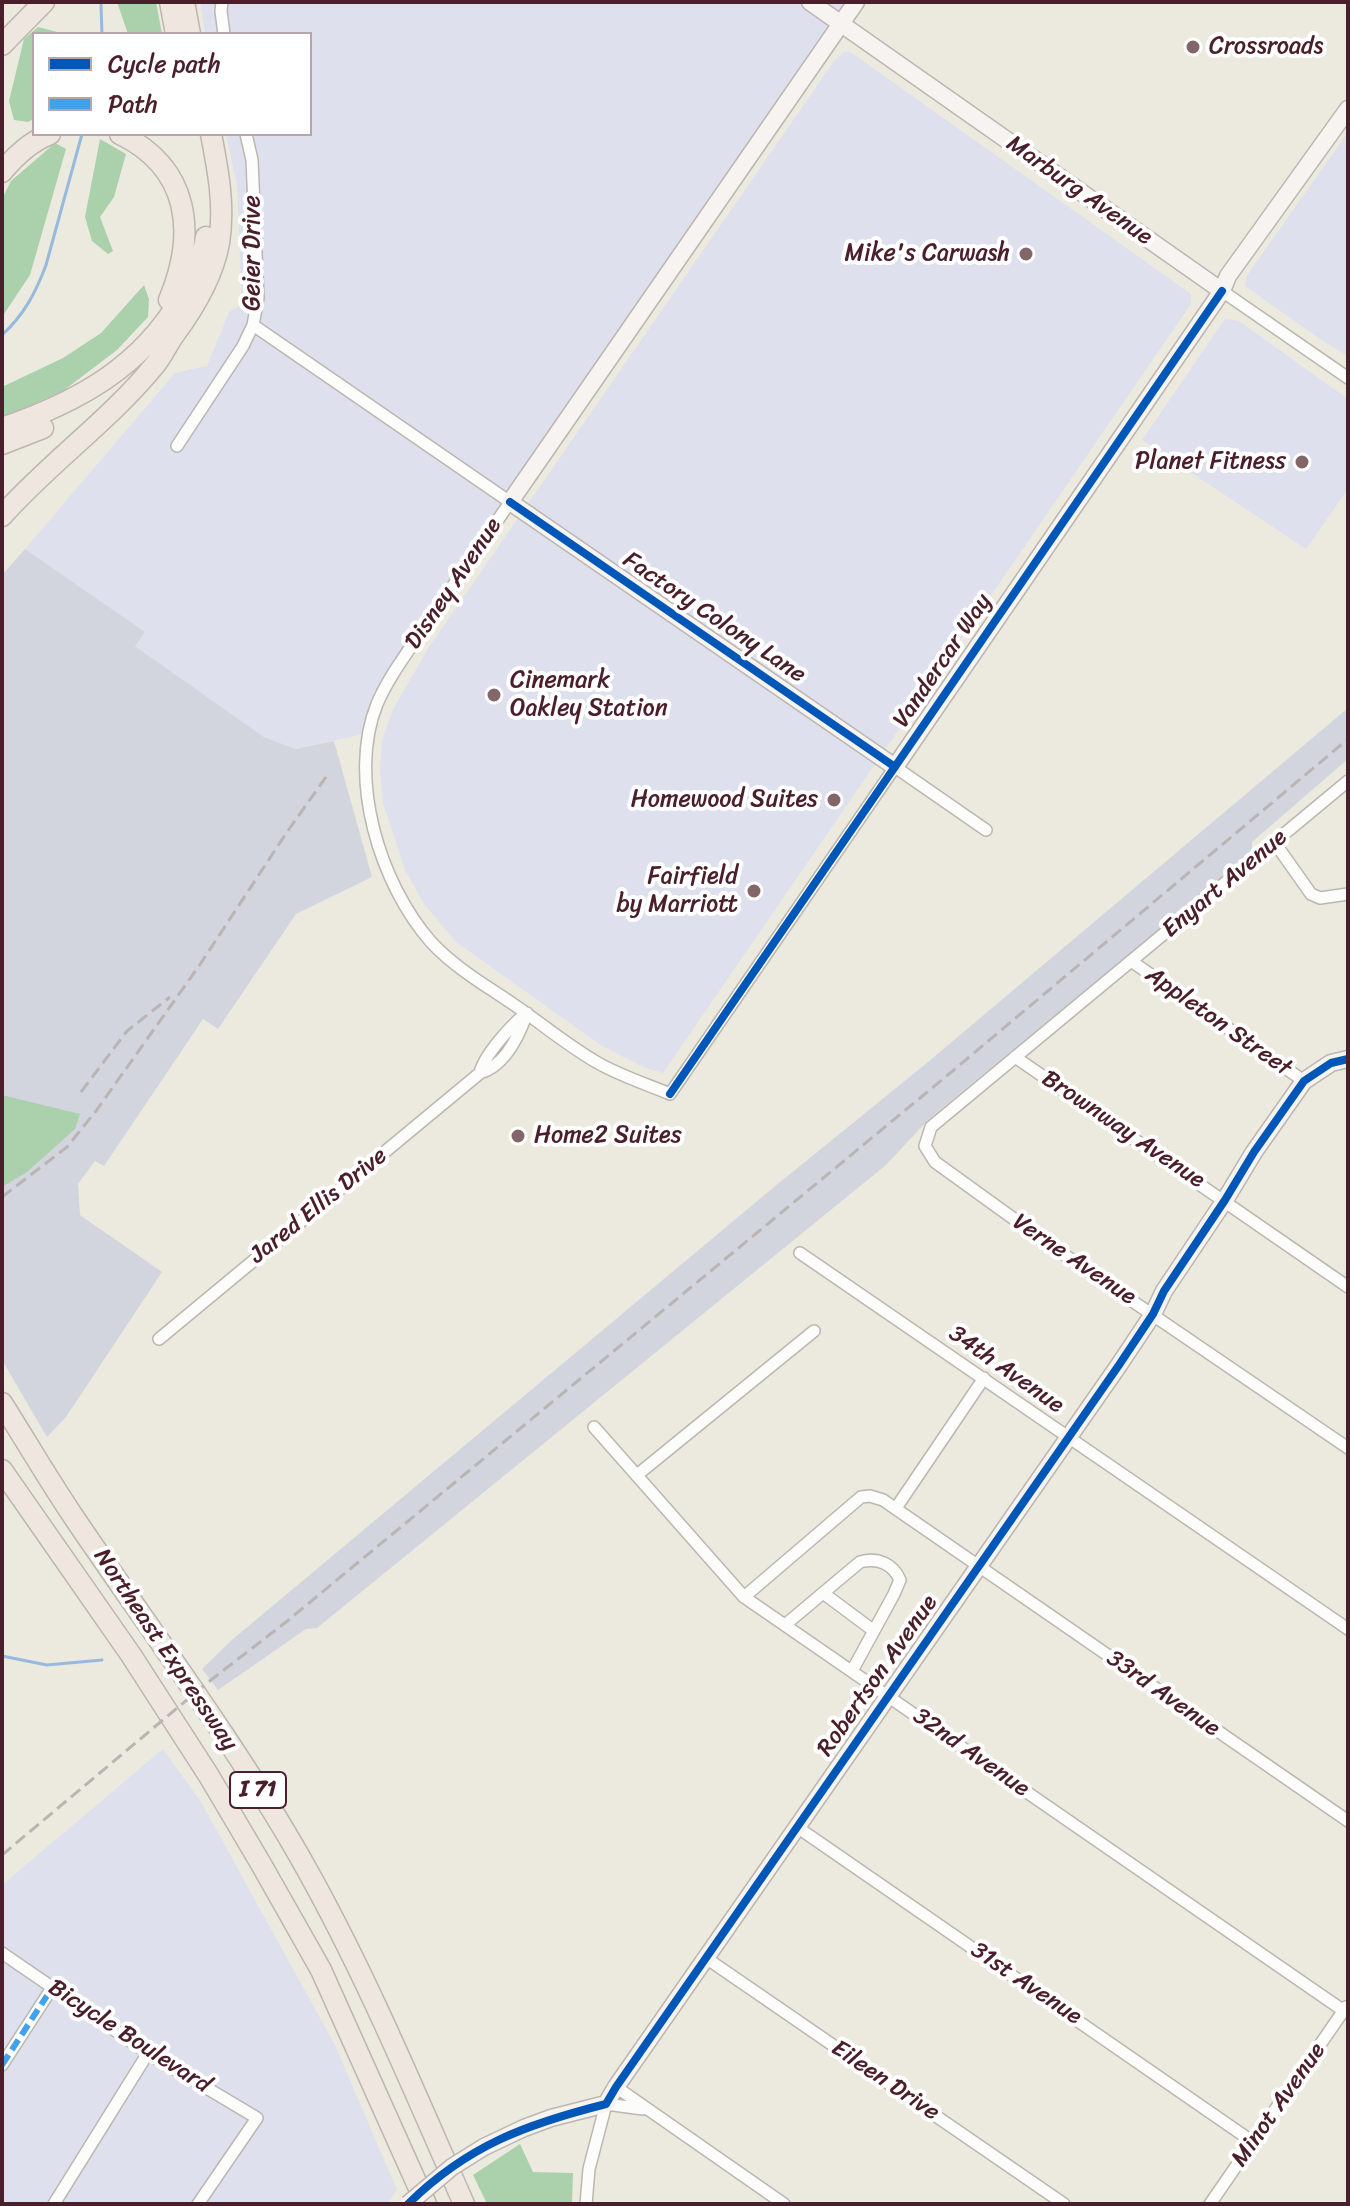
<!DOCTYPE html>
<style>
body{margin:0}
#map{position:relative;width:1350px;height:2206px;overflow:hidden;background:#eceade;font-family:Sriracha,sans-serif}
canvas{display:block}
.frame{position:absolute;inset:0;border:4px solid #4a1f2b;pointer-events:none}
.legend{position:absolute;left:32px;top:32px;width:280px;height:104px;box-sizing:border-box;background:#fff;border:2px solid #b7a5aa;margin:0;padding:10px 14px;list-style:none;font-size:24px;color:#4a1f2b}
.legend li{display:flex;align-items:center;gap:16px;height:40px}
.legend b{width:40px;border:2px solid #b7a5aa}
</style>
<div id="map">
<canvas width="1350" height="2206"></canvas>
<div class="frame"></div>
<ul class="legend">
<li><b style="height:10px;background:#0057b8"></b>Cycle path</li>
<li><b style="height:10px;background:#40a2eb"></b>Path</li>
</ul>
</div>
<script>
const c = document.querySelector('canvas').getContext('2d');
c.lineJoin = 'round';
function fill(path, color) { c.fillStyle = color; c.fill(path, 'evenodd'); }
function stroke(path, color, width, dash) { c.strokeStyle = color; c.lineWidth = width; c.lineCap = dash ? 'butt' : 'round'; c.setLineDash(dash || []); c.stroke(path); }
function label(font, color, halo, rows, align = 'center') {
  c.font = font + ' Sriracha,sans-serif'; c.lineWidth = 8; c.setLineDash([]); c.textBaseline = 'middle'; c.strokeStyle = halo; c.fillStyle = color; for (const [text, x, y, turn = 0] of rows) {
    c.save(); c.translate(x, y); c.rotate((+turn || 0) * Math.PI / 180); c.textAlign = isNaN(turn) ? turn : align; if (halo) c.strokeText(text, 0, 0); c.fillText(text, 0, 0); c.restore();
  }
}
fill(new Path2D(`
 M200 2H856L392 674 369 733 296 749 264 737 135 646 144 632 25 549 175 373 207 366 229 312 242 305 237 185 226 134H310V34H205Z
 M845 51 852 53 1191 294V304L663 1073 643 1067 602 1046 456 942 424 904 405 870 383 803 380 772 382 740 393 709 429 647 834 61Z
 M1348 132V356L1323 341 1245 286 1246 277Z
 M1225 319 1239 321 1348 399V489L1306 549 1142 440Z
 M163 1749 201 1802 335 2045 397 2190 387 2204H2V1885Z`), '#dfe0ed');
fill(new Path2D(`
 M25 549 145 632 135 646 264 737 296 749 334 741 372 877 296 914 218 1029 203 1019 104 1166 95 1161 78 1184 80 1215 162 1272 66 1417 47 1437 2 1360V575Z
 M1348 708V759L1252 842V853L930 1118 886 1165 317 1628 306 1629 218 1690 202 1669 233 1639 774 1187 922 1067Z`), '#d2d5de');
fill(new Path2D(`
 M117 2H156L162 34H128Z
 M38 27 65 34H34V119L28 122 14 120 9 101 24 39Z
 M100 139 126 154 114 197 100 217 113 251 108 254 92 241 85 217Z
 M55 143 66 149 30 275 2 317V199L11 181Z
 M144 285 149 299 148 317 117 350 63 391 2 418V387L63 358 101 333Z
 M2 1095 80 1114 75 1129 27 1172 2 1187Z
 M520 2144 533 2172 573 2173 572 2204H487L473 2175Z`), '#aad1ab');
stroke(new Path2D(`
 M101 5 102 34
 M2 335C24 315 36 292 46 265L82 134
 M2 1656 47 1665 102 1660`), '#97b9de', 3);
const street = new Path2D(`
 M222 2 221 11 224 34
 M1222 291 1348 378
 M253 325 510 502C483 542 456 582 428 622 410 649 390 674 377 704 347 778 380 884 431 942 454 967 485 985 513 1004 541 1023 568 1046 598 1063 621 1076 646 1084 670 1094L895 767 986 830
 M177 446 243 346 253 325 258 298 252 160 246 134
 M1348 781 931 1127 925 1146 935 1162 1050 1245 1348 1448
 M1275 843 1311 894 1320 898 1348 894
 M1131 961 1304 1081
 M1015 1057 1348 1287
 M480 1073C484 1055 511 1026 525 1014
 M800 1253 1348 1629
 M159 1339 480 1073C505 1066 519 1036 527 1013
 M594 1427 744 1597 1344 2011
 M637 1475 814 1331
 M896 1508 984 1378
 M744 1597 861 1497 870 1496 883 1500 1348 1821
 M785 1625 823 1593
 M852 1671 894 1594 900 1580C893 1564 878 1557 860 1562L823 1593 874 1631
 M797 1827 1253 2142
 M2 1953 148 2053 257 2118 198 2204
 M706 1958 1064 2204
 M2 2065 52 1988
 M616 2087 784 2204
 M54 2204 148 2053
 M586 2204 589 2169 606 2104 643 2109
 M1210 2204 1346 2007`);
const secondary = new Path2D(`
 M810 2 1222 291
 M856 2 510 502 895 767 1222 291 1228 276 1348 109
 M484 2147 524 2128 551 2118 606 2104 616 2087 1119 1365 1153 1314 1164 1291 1225 1200 1254 1152 1304 1081 1331 1063 1348 1059`);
const highway = new Path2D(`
 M170 2 176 34
 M184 2 190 34
 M2 45 44 2
 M120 134C190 168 197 233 169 300
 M2 172C16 155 30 142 50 134
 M2 428C78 402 142 367 183 295 194 277 203 257 206 237
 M2 444 43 428
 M2 516C49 463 109 421 154 366 162 357 167 345 174 335 194 308 213 277 219 243 225 206 218 170 211 134
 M2 1403C26 1441 48 1479 73 1516 150 1630 233 1740 301 1859 364 1970 413 2088 464 2204
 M2 1470 131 1655 209 1776 261 1864 321 1970 426 2204`);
stroke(street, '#bcb6b0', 14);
stroke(secondary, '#bcb6b0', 19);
stroke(highway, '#bcb6b0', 23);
stroke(street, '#fcfcfa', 11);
stroke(secondary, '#f6f3f0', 16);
stroke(highway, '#efe7df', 20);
stroke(new Path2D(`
 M81 1092 127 1031 170 997
 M2 1197 67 1147 96 1111 199 966 285 835 328 774
 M2 1855 207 1683 286 1622 943 1079 1348 739`), '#bab4b4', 3, [12, 6]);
const secondaryBridge = new Path2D(`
 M408 2204 452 2167 484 2147`);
stroke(secondaryBridge, '#bcb6b0', 19, []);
stroke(secondaryBridge, '#f6f3f0', 16);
stroke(new Path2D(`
 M2 2065 52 1988`), '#40a2eb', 6, [12, 6]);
stroke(new Path2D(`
 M510 502 895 767
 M670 1094 1222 291
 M408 2204C468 2145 527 2124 606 2104L616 2087 1119 1365 1153 1314 1164 1291 1225 1200 1254 1152 1304 1081 1331 1063 1348 1059`), '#0057b8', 8);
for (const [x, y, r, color] of [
 [1193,47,8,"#83666a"],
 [1026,254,8,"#83666a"],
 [1302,462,8,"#83666a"],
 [494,695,8,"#83666a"],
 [834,800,8,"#83666a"],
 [754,891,8,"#83666a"],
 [518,1136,8,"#83666a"]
]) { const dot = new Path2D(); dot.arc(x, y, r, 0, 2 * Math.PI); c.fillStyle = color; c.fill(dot); stroke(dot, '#fff', 3); }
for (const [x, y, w] of [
 [258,1790,56]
]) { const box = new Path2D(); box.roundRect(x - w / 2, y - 18, w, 36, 6); c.fillStyle = '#fff'; c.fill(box); stroke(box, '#4a1f2b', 2); }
label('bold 22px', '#4a1f2b', null, [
 ["I 71",258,1790]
]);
label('24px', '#4a1f2b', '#fff', [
 ["Crossroads",1209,47,"left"],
 ["Mike's Carwash",1010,254],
 ["Planet Fitness",1286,462],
 ["Cinemark",510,681,"left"],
 ["Oakley Station",510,709,"left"],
 ["Homewood Suites",818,800],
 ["Fairfield",738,877],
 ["by Marriott",738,905],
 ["Home2 Suites",534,1136,"left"]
], 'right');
label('24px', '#4a1f2b', '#fff', [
 ["Marburg Avenue",1079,191,35],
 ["Geier Drive",253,253,-90],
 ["Disney Avenue",454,584,-56],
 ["Factory Colony Lane",714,618,34],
 ["Vandercar Way",943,661,-56],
 ["Enyart Avenue",1225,884,-40],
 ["Appleton Street",1218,1022,35],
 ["Brownway Avenue",1123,1130,34],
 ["Jared Ellis Drive",319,1206,-39],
 ["Verne Avenue",1074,1260,34],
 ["34th Avenue",1006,1370,35],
 ["Northeast Expressway",165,1650,56],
 ["Robertson Avenue",878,1676,-55],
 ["33rd Avenue",1163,1694,35],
 ["32nd Avenue",971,1753,35],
 ["31st Avenue",1026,1984,34],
 ["Bicycle Boulevard",129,2037,33],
 ["Eileen Drive",885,2081,34],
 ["Minot Avenue",1279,2105,-55]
]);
</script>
